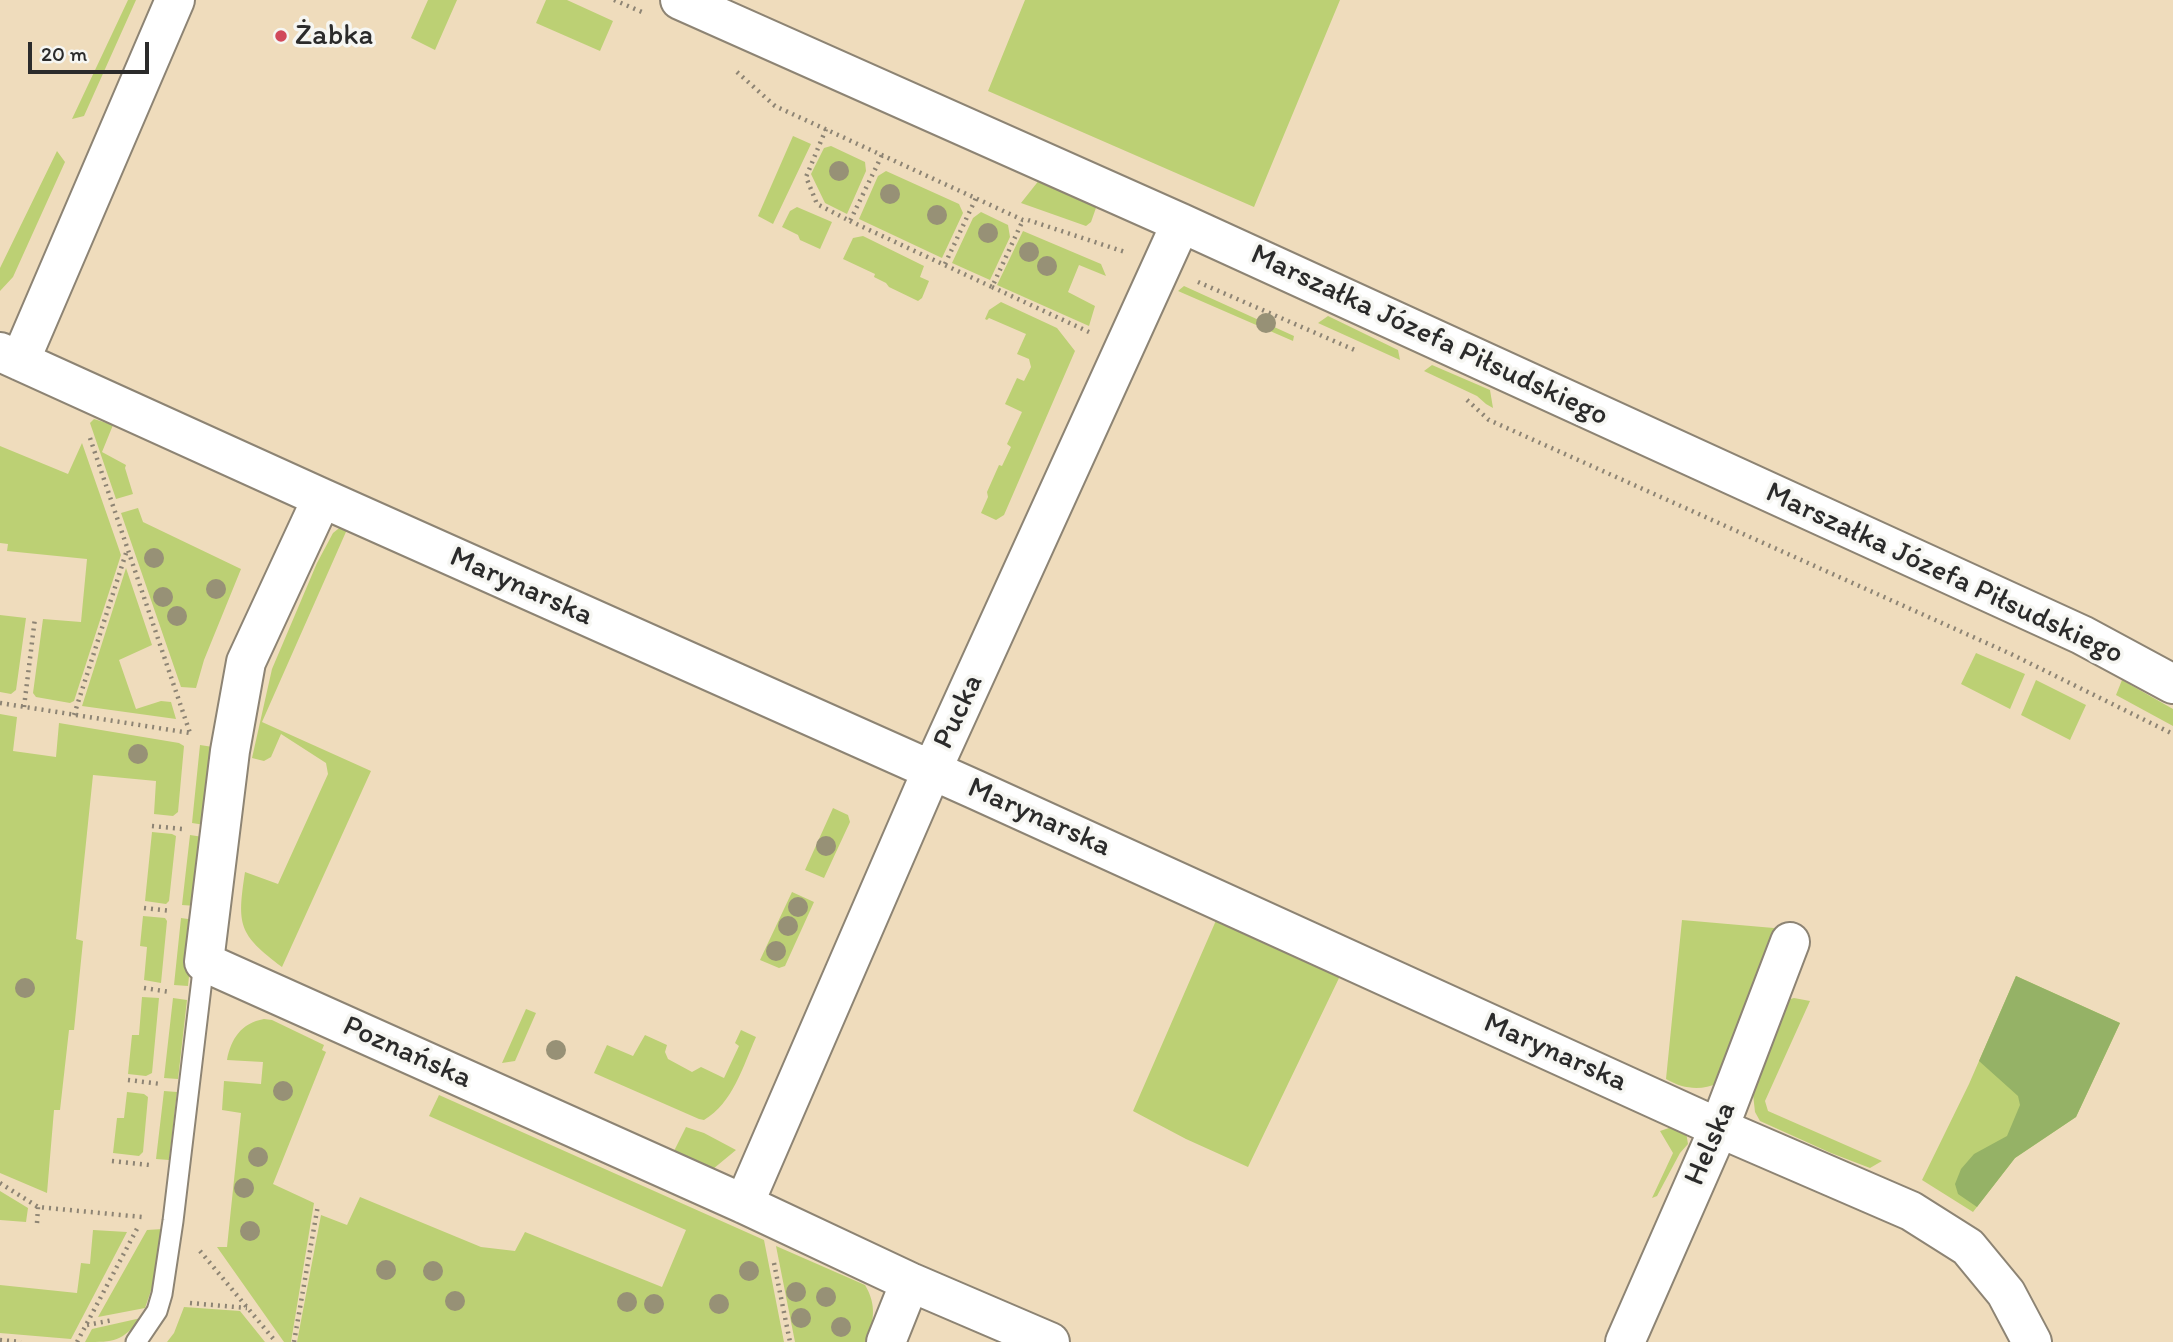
<!DOCTYPE html>
<meta charset="utf-8">
<style>
body{margin:0}
#map{position:relative;width:2173px;height:1342px;overflow:hidden;background:#efdcbc;font-family:Itim,sans-serif}
canvas{display:block}
.scale{position:absolute;left:28px;top:42px;width:121px;height:32px;box-sizing:border-box;border:4px solid #2b2b2b;border-top:0;padding-left:9px;font-size:21px;line-height:24px;white-space:nowrap;color:#2b2b2b;-webkit-text-stroke:5px #f6f6f2;paint-order:stroke}
</style>
<div id="map">
<canvas width="2173" height="1342"></canvas>
<div class="scale">20 m</div>
</div>
<script>
const c = document.querySelector('canvas').getContext('2d');
c.lineJoin = 'round';
function fill(path, color) { c.fillStyle = color; c.fill(path, 'evenodd'); }
function stroke(path, color, width, dash) { c.strokeStyle = color; c.lineWidth = width; c.lineCap = dash ? 'butt' : 'round'; c.setLineDash(dash || []); c.stroke(path); }
function label(font, color, halo, rows, align = 'center') {
  c.font = font + ' Itim,sans-serif'; c.lineWidth = 7; c.setLineDash([]); c.textBaseline = 'middle'; c.strokeStyle = halo; c.fillStyle = color; for (const [text, x, y, turn = 0] of rows) {
    c.save(); c.translate(x, y); c.rotate((+turn || 0) * Math.PI / 180); c.textAlign = isNaN(turn) ? turn : align; if (halo) c.strokeText(text, 0, 0); c.fillText(text, 0, 0); c.restore();
  }
}
fill(new Path2D(`
 M128 0H136L84 116 72 119Z
 M428 0H457L435 50 411 38Z
 M546 0H567L613 21 600 51 536 23Z
 M1025 0H1340L1254 207 988 91Z
 M793 136 811 144 773 224 758 216Z
 M831 146 865 162 866 171 847 214 825 203 811 174 824 148Z
 M57 151 65 162 13 277 0 291V268Z
 M886 171 959 204 963 213 942 258 859 219 878 176Z
 M1040 179 1097 205 1091 222 1086 226 1021 203Z
 M797 207 832 222 820 249 800 240 798 235 782 227 790 211Z
 M981 212 1008 225 1010 237 990 280 952 263 973 218Z
 M1023 231 1101 264 1106 276 1079 265 1068 292 1095 306 1089 326 997 285Z
 M863 236 924 266 920 277 929 281 922 298 918 301 889 287 886 283 874 277 875 274 843 259 853 238Z
 M1184 286 1294 336 1293 341 1178 291Z
 M1001 302 1057 328 1075 351 1004 515 996 520 981 513 988 497 987 492 999 465 1002 466 1011 447 1007 444 1022 412 1005 404 1017 378 1024 381 1031 367 1029 359 1017 354 1026 334 989 318 987 320 985 319 989 310Z
 M1328 316 1398 350 1400 360 1318 323Z
 M1432 365 1490 390 1493 408 1486 404 1477 396 1424 371Z
 M94 419 113 425 102 452 126 465 125 468 133 494 116 499 90 423Z
 M82 443 121 555 74 701 70 703 36 697 33 693 43 619 81 622 87 559 7 551 8 544 0 543V446L68 474Z
 M138 508 143 522 241 569 204 660 196 688 181 687 121 513Z
 M343 525H349L262 722 371 771 282 967C238 934 237 925 245 872L278 884 328 774 326 763 281 734 271 757 264 761 252 758 272 669 317 563 333 533Z
 M126 568 152 645 119 660 136 709 161 701 171 702 176 719 82 706Z
 M0 615 26 618 16 690 11 694 0 692Z
 M1976 653 2025 674 2010 709 1961 684Z
 M2036 680 2086 705 2070 740 2021 715Z
 M2122 680 2173 709V726L2116 695Z
 M0 714 17 717 13 751 56 757 59 723 179 743 184 746 178 812 173 816 154 814 156 781 93 775 76 939 83 941 74 1030H69L60 1110H54L47 1193 0 1173Z
 M200 745 213 747 205 825 192 823Z
 M833 808 848 815 850 822 824 878 805 870Z
 M152 832 172 834 176 836 169 901 166 904 145 901Z
 M190 835 203 837 196 906 182 905Z
 M792 892 814 902 785 966 779 968 760 960Z
 M1221 909 1340 976 1248 1167 1186 1139 1133 1111Z
 M143 916 165 918 167 921 161 983 144 980 147 947 140 946Z
 M181 918 195 920 188 986 174 985Z
 M1682 920 1785 929 1718 1083C1701 1091 1683 1089 1666 1079Z
 M2016 976 2120 1023 2076 1117 2015 1158 1973 1212 1922 1180 1969 1084Z
 M142 997 159 998 152 1073 146 1076 128 1074 132 1035H139Z
 M173 998 187 1000 178 1079 164 1078Z
 M1794 998 1810 1001 1765 1101 1768 1111 1882 1161 1870 1168 1831 1153 1760 1121 1755 1112 1752 1085 1787 1000Z
 M526 1009 536 1013 515 1061 502 1063Z
 M264 1019 272 1020 324 1045 322 1050 326 1052 273 1184 314 1203 291 1342H284L217 1247H227L241 1113 222 1110 224 1081 261 1084 263 1062 227 1060C231 1039 241 1023 264 1019Z
 M741 1030 756 1037C743 1066 733 1103 704 1120L699 1119 594 1073 607 1045 633 1056 645 1035 667 1045 665 1052 668 1059 692 1072 701 1067 724 1078 739 1046 735 1043Z
 M164 1091 177 1092 169 1160 156 1159Z
 M127 1092 144 1094 148 1097 143 1152 139 1156 113 1153 117 1118H124Z
 M439 1095 764 1240 784 1342H297L321 1215 347 1225 360 1197 481 1247 515 1251 525 1232 662 1287 686 1230 429 1116Z
 M686 1127 704 1133 736 1150 713 1169 674 1151Z
 M1669 1128H1679L1686 1132 1688 1144 1680 1153 1657 1196 1652 1198 1673 1153 1660 1131Z
 M0 1191 28 1208 26 1222 0 1220Z
 M163 1229 155 1279 145 1308 98 1317 147 1230Z
 M93 1230 127 1232 71 1339 0 1333V1285L77 1293 81 1263 90 1264Z
 M776 1246 865 1285C877 1305 874 1322 866 1342H795Z
 M184 1307 240 1311 265 1342H167L174 1333Z
 M141 1318C121 1342 115 1342 85 1342L92 1329Z`), '#bcd074');
fill(new Path2D(`
 M2016 976 2120 1023 2076 1117 2015 1158 1977 1207 1958 1194 1955 1184 1961 1169 1974 1154 2007 1136 2020 1105 2018 1096 1979 1061Z`), '#95b266');
const lane = new Path2D(`
 M136 1342 157 1311 162 1294 173 1221 204 962`);
const street = new Path2D(`
 M680 0 1181 223 2082 635 2173 684
 M0 352 322 498 974 789 1719 1128 1911 1211 1968 1247 2006 1293 2032 1342
 M20 361 175 0
 M322 498 246 662 230 751 204 962 744 1204 910 1282 1050 1342
 M744 1204 932 770 1181 223
 M886 1342 910 1282
 M1625 1342 1719 1128 1790 942`);
stroke(lane, '#8d8474', 23);
stroke(street, '#8d8474', 42);
stroke(new Path2D(`
 M614 0 642 12
 M737 72 775 106 1023 220H1028L1125 252
 M826 129 806 177 817 204 850 221 882 155
 M850 221 992 287 1023 220
 M945 264 976 198
 M1198 282 1357 351
 M992 287 1089 332
 M1467 400 1489 420 2011 654 2173 734
 M90 438 190 733
 M0 703 190 733
 M24 707 35 618
 M74 715 127 550
 M152 826 183 829
 M144 908 171 911
 M144 988 170 992
 M128 1080 161 1084
 M112 1161 150 1165
 M0 1183 38 1207 142 1217
 M37 1223 38 1207
 M200 1251 276 1342
 M774 1263 790 1342
 M190 1303 247 1308
 M87 1325 113 1320
 M0 1340 21 1342
 M77 1342 139 1225
 M294 1342 318 1205`), '#8d8474', 4.5, [2, 5]);
stroke(lane, '#fff', 19);
stroke(street, '#fff', 38);
c.fillStyle = '#979176';
for (const [x, y] of [
 [839,171],
 [890,194],
 [937,215],
 [988,233],
 [1029,252],
 [1047,266],
 [1266,323],
 [154,558],
 [216,589],
 [163,597],
 [177,616],
 [138,754],
 [826,846],
 [798,907],
 [788,926],
 [776,951],
 [25,988],
 [556,1050],
 [283,1091],
 [258,1157],
 [244,1188],
 [250,1231],
 [386,1270],
 [433,1271],
 [749,1271],
 [796,1292],
 [826,1297],
 [455,1301],
 [627,1302],
 [654,1304],
 [719,1304],
 [801,1318],
 [841,1327]
]) { c.beginPath(); c.arc(x, y, 10, 0, 2 * Math.PI); c.fill(); }
for (const [x, y, r, color] of [
 [281,36,7,"#d1495b"]
]) { const dot = new Path2D(); dot.arc(x, y, r, 0, 2 * Math.PI); c.fillStyle = color; c.fill(dot); stroke(dot, '#f6f6f2', 2.5); }
label('30px', '#2b2b2b', '#f6f6f2', [
 ["Żabka",295,36]
], 'left');
label('30px', '#2b2b2b', '#f6f6f2', [
 ["Marszałka Józefa Piłsudskiego",1429,336,25],
 ["Marszałka Józefa Piłsudskiego",1944,574,25],
 ["Marynarska",521,587,24],
 ["Pucka",959,712,-65],
 ["Marynarska",1039,818,24],
 ["Poznańska",407,1053,24],
 ["Marynarska",1555,1053,24],
 ["Helska",1711,1144,-67]
]);
</script>
